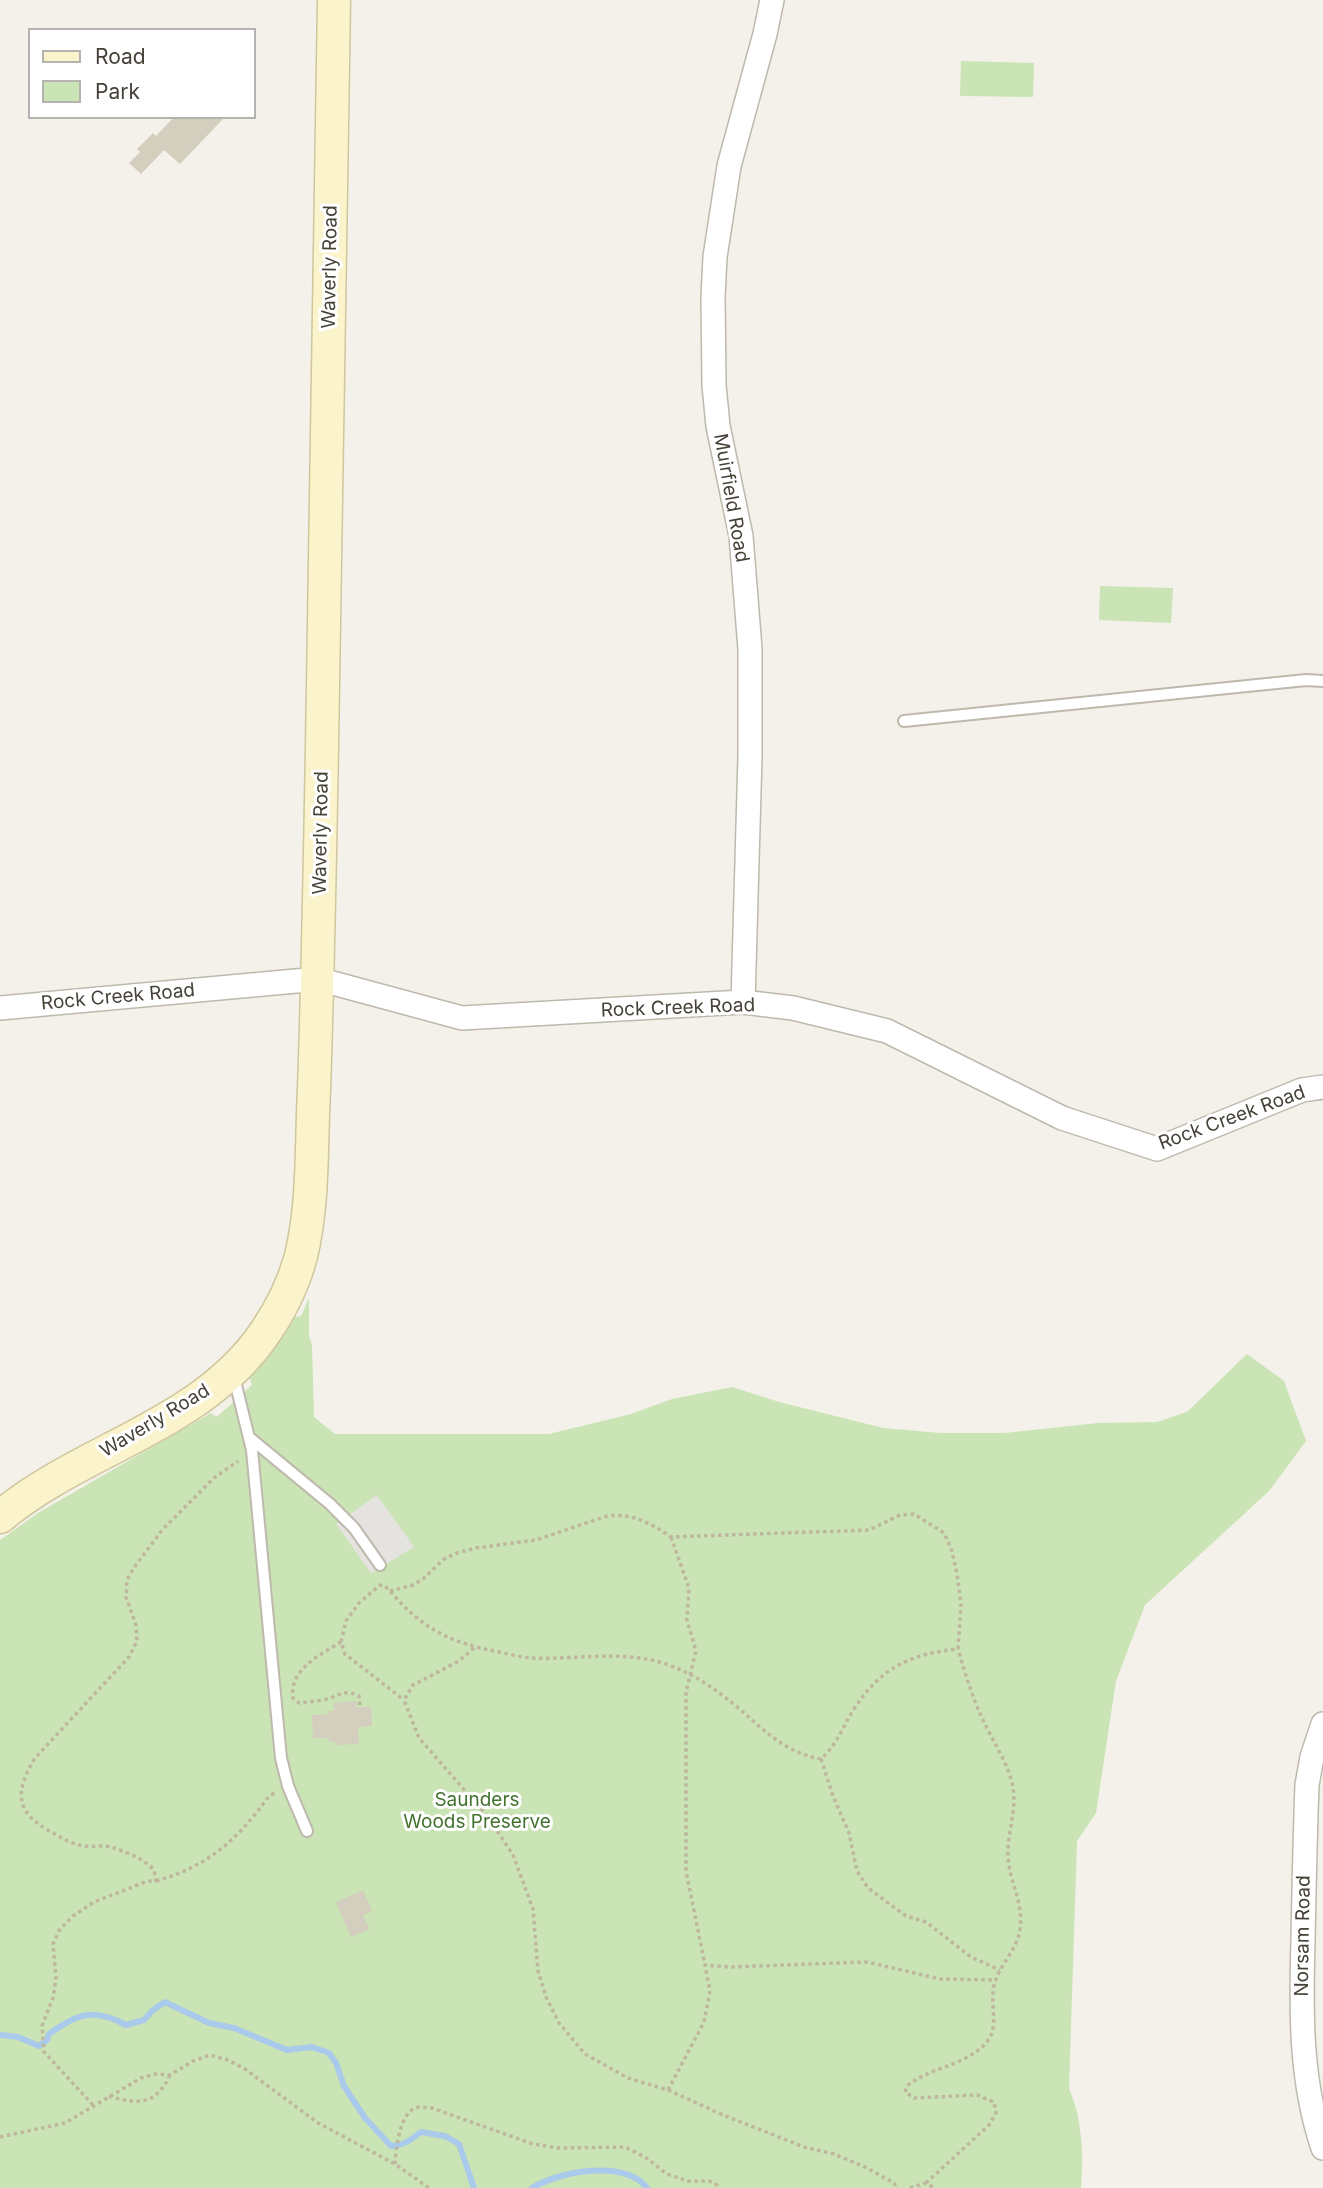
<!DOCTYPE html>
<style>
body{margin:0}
#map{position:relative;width:1323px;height:2188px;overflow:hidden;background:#f3f1e9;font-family:Inter,sans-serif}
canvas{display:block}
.legend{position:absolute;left:28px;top:28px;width:228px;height:91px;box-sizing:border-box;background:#fff;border:2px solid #b5b3af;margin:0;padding:9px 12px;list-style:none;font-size:21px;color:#464238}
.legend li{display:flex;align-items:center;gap:14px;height:35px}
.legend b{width:35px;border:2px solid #b5b3af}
</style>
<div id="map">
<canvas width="1323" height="2188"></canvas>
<ul class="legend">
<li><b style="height:9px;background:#faf3cc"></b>Road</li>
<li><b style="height:19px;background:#cae4b5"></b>Park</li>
</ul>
</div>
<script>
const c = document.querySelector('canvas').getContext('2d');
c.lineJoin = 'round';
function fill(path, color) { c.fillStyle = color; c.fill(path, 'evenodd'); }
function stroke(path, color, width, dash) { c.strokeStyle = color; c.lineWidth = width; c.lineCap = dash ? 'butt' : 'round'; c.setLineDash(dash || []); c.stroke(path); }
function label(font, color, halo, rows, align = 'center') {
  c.font = font + ' Inter,sans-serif'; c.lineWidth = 6; c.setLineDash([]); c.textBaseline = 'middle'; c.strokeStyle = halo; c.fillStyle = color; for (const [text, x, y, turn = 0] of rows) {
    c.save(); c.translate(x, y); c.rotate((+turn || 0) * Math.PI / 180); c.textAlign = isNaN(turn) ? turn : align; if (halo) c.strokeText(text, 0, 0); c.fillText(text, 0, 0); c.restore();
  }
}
fill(new Path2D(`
 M961 61 1034 63 1033 97 960 96Z
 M1100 586 1173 588 1171 623 1099 620Z
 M309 1298V1336L312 1345 314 1417 335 1434H549L631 1414 672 1399 732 1387 779 1402 883 1428 940 1433H1005L1098 1423 1157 1422 1187 1412 1247 1354 1284 1381 1306 1441 1269 1491 1145 1605 1116 1681 1096 1813 1077 1841 1069 2089C1082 2117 1084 2156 1081 2188H0V1540L38 1513 211 1413 216 1417 219 1415 252 1385 250 1378 286 1319 301 1316Z`), '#cae4b5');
fill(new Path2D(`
 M377 1495 414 1547 371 1573 336 1524Z`), '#e5e3e0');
stroke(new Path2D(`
 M0 2035 18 2037 39 2046 47 2040 49 2034C77 2014 93 2007 126 2025L144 2020 153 2010 165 2002 209 2023 234 2028 287 2050 312 2047 329 2053 336 2063 344 2086 365 2118 391 2146C403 2146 412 2139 421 2132L445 2136 459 2144 474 2188
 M532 2188C560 2171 625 2159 647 2188`), '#aacaeb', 6);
fill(new Path2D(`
 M174 117H225L180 164 164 150 141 174 129 163 140 152 137 149 153 133 156 136Z
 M357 1701V1707H371L372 1726 358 1727 359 1744 335 1745V1742H329L328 1738H313L312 1715H327V1711H334L333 1703Z
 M363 1890 372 1911 363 1915 370 1929 351 1937 336 1902Z`), '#d4cebf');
const lane = new Path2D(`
 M904 721 1306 680 1323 681
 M233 1373 252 1450 281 1758 288 1786 307 1831
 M250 1438 330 1504 354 1528 380 1565`);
const street = new Path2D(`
 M743 1002 750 756V649L741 536 718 426 714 385 713 297 715 257 729 166 765 34 772 0
 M0 1008 318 979 462 1018 743 1002 793 1008 887 1031 1062 1118 1157 1149 1302 1090 1323 1087
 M1323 1724 1312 1757 1307 1785C1305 1837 1304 1889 1303 1941 1301 2012 1300 2080 1323 2148`);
const secondary = new Path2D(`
 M0 1517C82 1448 204 1425 266 1331 281 1309 294 1282 301 1256 314 1202 311 1144 314 1089 318 974 320 860 322 746 326 497 330 249 334 0`);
stroke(lane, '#beb9ac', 14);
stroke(street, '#beb9ac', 26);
stroke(secondary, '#cfc69c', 35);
stroke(new Path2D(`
 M671 1537 689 1588 687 1620 696 1651 686 1692V1871L705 1965 729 1967 867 1962 940 1979 996 1980
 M390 1591 413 1585 423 1579 444 1559 457 1553 476 1548 536 1540 607 1516C632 1513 651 1523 671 1537L869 1530 900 1515 914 1514 944 1533 951 1548 957 1574 961 1605 958 1649C911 1654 881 1667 854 1709 843 1726 837 1745 821 1759 785 1753 763 1729 736 1706 714 1688 691 1672 663 1663 620 1650 575 1660 530 1658 520 1657 509 1654 499 1652 451 1643 422 1629 390 1591L385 1586 380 1585 359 1603 346 1621 341 1642 345 1654 404 1700
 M341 1642C320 1655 289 1669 293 1698L299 1703C308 1702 318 1701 327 1699 340 1695 345 1689 359 1696L360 1707
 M474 1648 459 1661 413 1685 404 1700 419 1738 488 1817 513 1855 533 1909 538 1971 546 1997 559 2023 585 2054 628 2078 668 2090 723 2115 804 2147 834 2154 865 2167 894 2183 896 2188
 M821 1759 833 1796 849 1833 857 1871 868 1888 906 1916 926 1922 971 1957 1000 1970
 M156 1881C209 1866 237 1840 269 1796L275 1793
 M668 2090 704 2022 710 1991 705 1966
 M109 2096C138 2105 156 2105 170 2075
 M93 2105 44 2052 42 2026 53 1998 56 1978 53 1944 60 1929 73 1916 94 1902 148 1881H156L154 1870C145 1859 124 1851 111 1847 102 1845 92 1847 83 1846 73 1844 61 1838 53 1833 15 1813 14 1793 35 1758L129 1657 137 1641 136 1625 126 1597 127 1580 133 1569 163 1529 214 1478 238 1461
 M0 2137 65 2123 141 2078 155 2074 170 2075 193 2061 210 2055 228 2060 245 2069 318 2123 395 2164 429 2188
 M395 2164C396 2150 399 2115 415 2108 420 2106 426 2108 432 2108L533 2144 558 2148 625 2147 645 2157 667 2174 688 2181H709L717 2185 719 2188
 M926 2183 989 2125 996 2113 994 2102 977 2095 914 2098 905 2092 907 2086C930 2067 965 2066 986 2043 1001 2027 988 2001 995 1982 1001 1963 1017 1950 1020 1929 1024 1902 1009 1882 1008 1856 1007 1833 1017 1811 1013 1788 1009 1764 993 1742 983 1720 972 1697 965 1673 958 1649
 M910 2188 926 2183 934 2188`), '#beb69e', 3.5, [3.5, 3.5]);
stroke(lane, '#fff', 10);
stroke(street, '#fff', 23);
stroke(secondary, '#faf3cc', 32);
label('19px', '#464238', '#fff', [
 ["Waverly Road",330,267,-89],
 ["Muirfield Road",731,498,80],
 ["Waverly Road",321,833,-89],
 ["Rock Creek Road",118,997,-5],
 ["Rock Creek Road",678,1008,-2],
 ["Rock Creek Road",1232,1118,-20],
 ["Waverly Road",155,1421,-31],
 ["Norsam Road",1303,1936,-89]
]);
label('19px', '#43732f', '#fff', [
 ["Saunders",477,1800],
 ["Woods Preserve",477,1822]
]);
</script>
